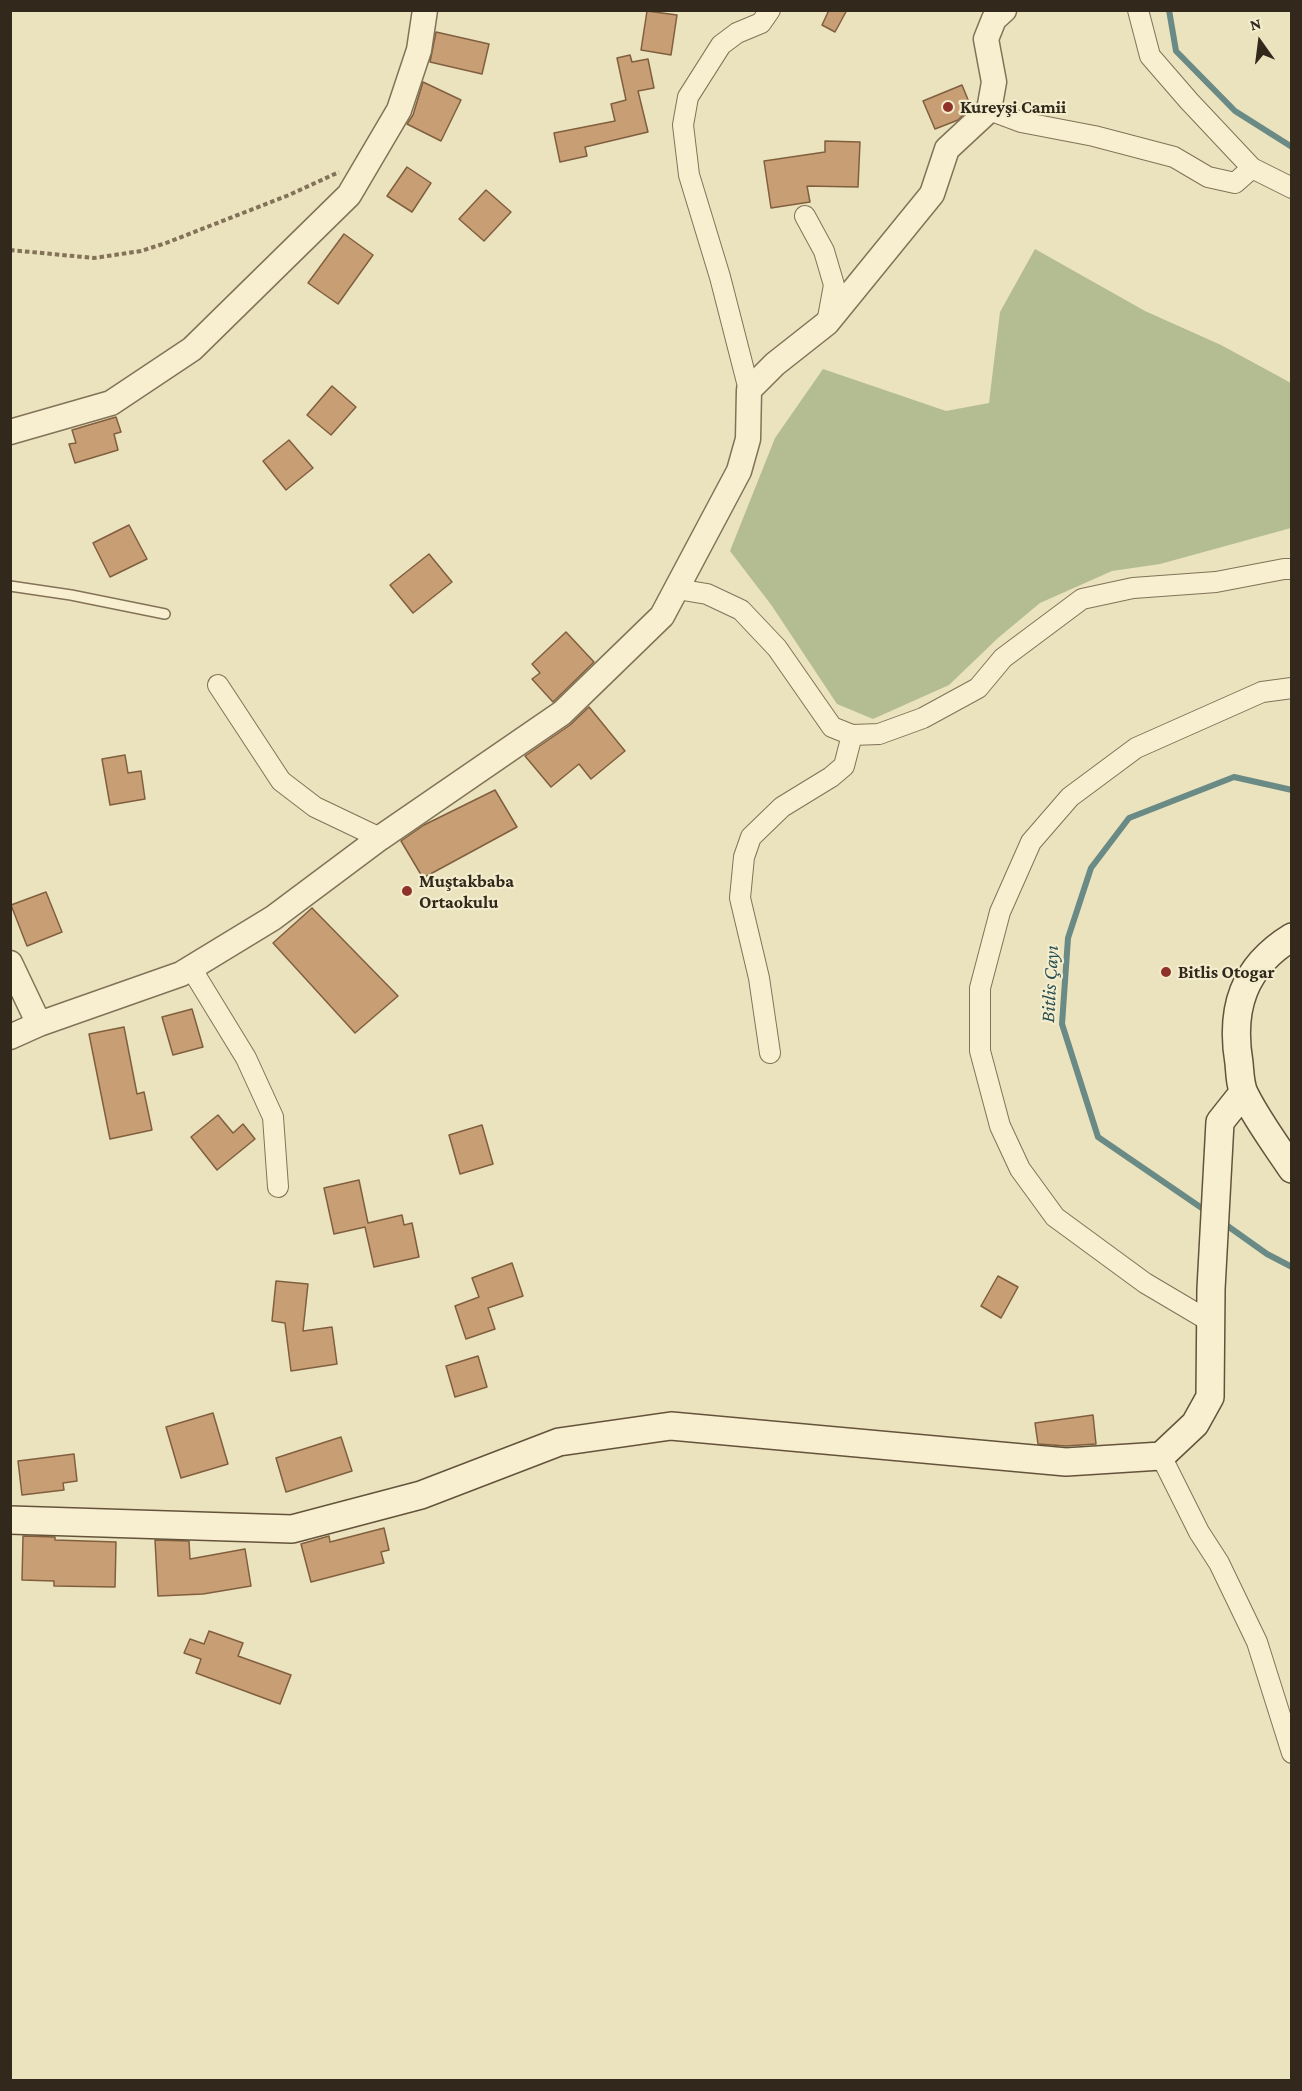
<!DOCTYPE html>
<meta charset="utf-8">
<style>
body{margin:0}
#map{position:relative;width:1302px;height:2091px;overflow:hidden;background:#ebe2be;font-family:"Crimson Pro",serif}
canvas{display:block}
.frame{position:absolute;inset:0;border:12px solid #32291c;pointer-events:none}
.north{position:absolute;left:1230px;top:12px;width:60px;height:60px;-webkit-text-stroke:4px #f3eccd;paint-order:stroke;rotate:346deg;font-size:16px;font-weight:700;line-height:24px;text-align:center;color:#32291c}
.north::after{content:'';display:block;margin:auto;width:21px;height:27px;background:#32291c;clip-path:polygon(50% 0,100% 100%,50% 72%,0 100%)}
</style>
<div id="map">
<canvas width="1302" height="2091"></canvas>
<div class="frame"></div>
<div class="north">N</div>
</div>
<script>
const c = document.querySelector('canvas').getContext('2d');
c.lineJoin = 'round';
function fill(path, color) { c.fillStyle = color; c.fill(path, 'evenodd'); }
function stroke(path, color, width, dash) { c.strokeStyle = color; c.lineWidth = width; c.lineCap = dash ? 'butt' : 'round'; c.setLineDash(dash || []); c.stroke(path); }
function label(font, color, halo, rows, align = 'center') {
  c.font = font + ' "Crimson Pro",serif'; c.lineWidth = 4.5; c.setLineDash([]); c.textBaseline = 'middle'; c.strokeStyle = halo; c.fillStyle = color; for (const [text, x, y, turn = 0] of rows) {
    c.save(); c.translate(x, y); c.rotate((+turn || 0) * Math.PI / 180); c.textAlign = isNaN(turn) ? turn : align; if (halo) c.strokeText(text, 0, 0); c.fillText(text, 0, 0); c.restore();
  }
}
fill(new Path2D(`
 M1035 249 1145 311 1221 345 1291 383V528L1160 564 1112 571 1040 603 998 638 949 685 873 719 837 704 772 606 730 551 775 438 823 369 946 411 989 403 1000 312Z`), '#b4bd92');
stroke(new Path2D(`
 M1169 10 1176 51 1235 111 1292 147
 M1209 1213 1098 1137 1062 1024 1068 938 1091 868 1129 818 1234 777 1292 790
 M1222 1222 1267 1254 1292 1267`), '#698a85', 6);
const building = new Path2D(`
 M829 10H847L835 32 822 25Z
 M647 11 677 15 671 55 641 50Z
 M436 32 489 44 482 74 430 62Z
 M630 55 632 62 648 59 654 88 638 91 648 132 585 147 587 156 560 162 554 133 615 121 611 104 626 100 617 58Z
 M423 82 461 100 441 141 407 124 413 115Z
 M962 85 971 107 958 120 935 129 923 101Z
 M825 141 860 142 858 187 807 186 810 202 771 208 764 161 825 152Z
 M407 167 431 183 412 212 387 196Z
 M486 190 511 212 484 241 459 219Z
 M344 234 373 255 338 304 308 283Z
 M332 386 356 407 331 435 307 415Z
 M116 417 121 432 114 434 118 450 75 463 69 444 76 443 72 430Z
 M289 440 313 468 286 490 263 461Z
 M129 525 147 559 110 577 93 543Z
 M429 554 452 582 413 613 390 585Z
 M566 632 594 662 553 702 532 679 540 673 532 664Z
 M589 707 625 751 591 779 579 764 551 787 525 756 570 725Z
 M125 755 128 773 141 771 145 799 110 805 102 759Z
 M495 790 517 827 423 878 401 841 424 825Z
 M46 892 62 932 27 946 11 905Z
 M312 908 398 996 355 1033 273 943Z
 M192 1009 203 1047 173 1055 162 1017Z
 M124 1027 137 1094 144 1092 152 1130 110 1139 89 1034Z
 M218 1115 233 1133 243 1124 255 1139 217 1170 191 1137Z
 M482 1125 493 1164 460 1174 449 1135Z
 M359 1180 368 1223 402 1215 404 1225 412 1223 419 1257 374 1267 365 1227 334 1234 324 1188Z
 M512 1263 523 1296 488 1308 495 1329 466 1339 455 1306 479 1297 472 1278Z
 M998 1276 1018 1287 1001 1318 981 1306Z
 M276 1281 308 1284 303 1331 332 1327 337 1364 291 1371 285 1323 272 1321Z
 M478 1356 487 1387 455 1397 446 1366Z
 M213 1413 228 1464 181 1478 166 1427Z
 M1093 1415 1096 1444 1066 1446 1038 1444 1035 1423Z
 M341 1437 352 1471 286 1492 276 1458Z
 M74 1454 77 1481 63 1483 64 1490 22 1495 18 1461Z
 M384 1528 389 1550 381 1552 384 1563 311 1582 301 1544 329 1536 330 1542Z
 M23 1536 55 1537V1540L116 1542 115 1587 54 1586V1581L22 1580Z
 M155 1540 189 1541 190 1559 245 1549 251 1586 203 1594 158 1596Z
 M209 1631 243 1643 238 1656 291 1675 280 1704 196 1673 201 1659 184 1653 190 1639 204 1644Z`);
fill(building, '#c89f75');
stroke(building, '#805f3f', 1.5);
const service = new Path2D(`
 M10 586 71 595 165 614`);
const minor = new Path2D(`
 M1138 10 1150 56 1189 101 1252 168 1292 188
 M989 110 1021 122 1094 136 1174 157 1208 177 1235 183 1252 168
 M805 216 824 251 834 285 827 323
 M749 390 720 277 689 175 683 125 688 97 721 45 737 33 761 23 770 10
 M677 589 707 594 741 610 777 648 832 727 852 735 879 734 923 718 978 688 1003 658 1082 599 1133 588 1216 582 1284 569H1292
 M218 685 281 781 315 807 380 838
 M191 968 246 1058 273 1117 278 1187
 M770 1053 759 978 740 898 744 857 751 837 782 807 831 777 844 766 852 735
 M1211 1322 1145 1283 1055 1217 1020 1169 1000 1126 980 1051V988L1000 912 1031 842 1070 797 1136 748 1262 692 1292 688
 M1161 1456 1199 1532 1219 1563 1257 1642 1292 1753`);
const tertiary = new Path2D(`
 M10 432 111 403 192 349 349 195 399 110 419 50 425 10
 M10 963 39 1024
 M10 1037 39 1024 181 974 273 918 380 838 562 713 662 616 739 471 748 439 749 390 775 364 827 323 932 194 947 149 989 110 994 82 986 39 994 19 1004 10`);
const secondary = new Path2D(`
 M1292 937C1243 967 1230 1009 1239 1063 1240 1073 1240 1086 1245 1095 1258 1121 1276 1145 1292 1169
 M10 1520 292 1529 421 1495 559 1442 671 1426 1066 1462 1161 1456 1195 1424 1210 1397 1211 1289 1220 1122 1243 1093`);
stroke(service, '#827258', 12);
stroke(minor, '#827258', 22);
stroke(tertiary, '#827258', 27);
stroke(secondary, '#64533b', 30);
stroke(new Path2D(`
 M10 250 94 258 141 251 166 243 289 195 339 172`), '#827258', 4, [4.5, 3]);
stroke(service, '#f7efd0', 9);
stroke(minor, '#f7efd0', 20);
stroke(tertiary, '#f7efd0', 24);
stroke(secondary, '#f7efd0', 27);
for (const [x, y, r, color] of [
 [948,107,6,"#8f332a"],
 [407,891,6,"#8f332a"],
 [1166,972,6,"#8f332a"]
]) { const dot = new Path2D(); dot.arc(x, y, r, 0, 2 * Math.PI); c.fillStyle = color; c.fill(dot); stroke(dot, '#f3eccd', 2); }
label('bold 18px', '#32291c', '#f3eccd', [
 ["Kureyşi Camii",960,107],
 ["Muştakbaba",419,881],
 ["Ortaokulu",419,902],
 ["Bitlis Otogar",1178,972]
], 'left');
label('italic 20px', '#2b5052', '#f3eccd', [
 ["Bitlis Çayı",1050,984,-87]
]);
</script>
